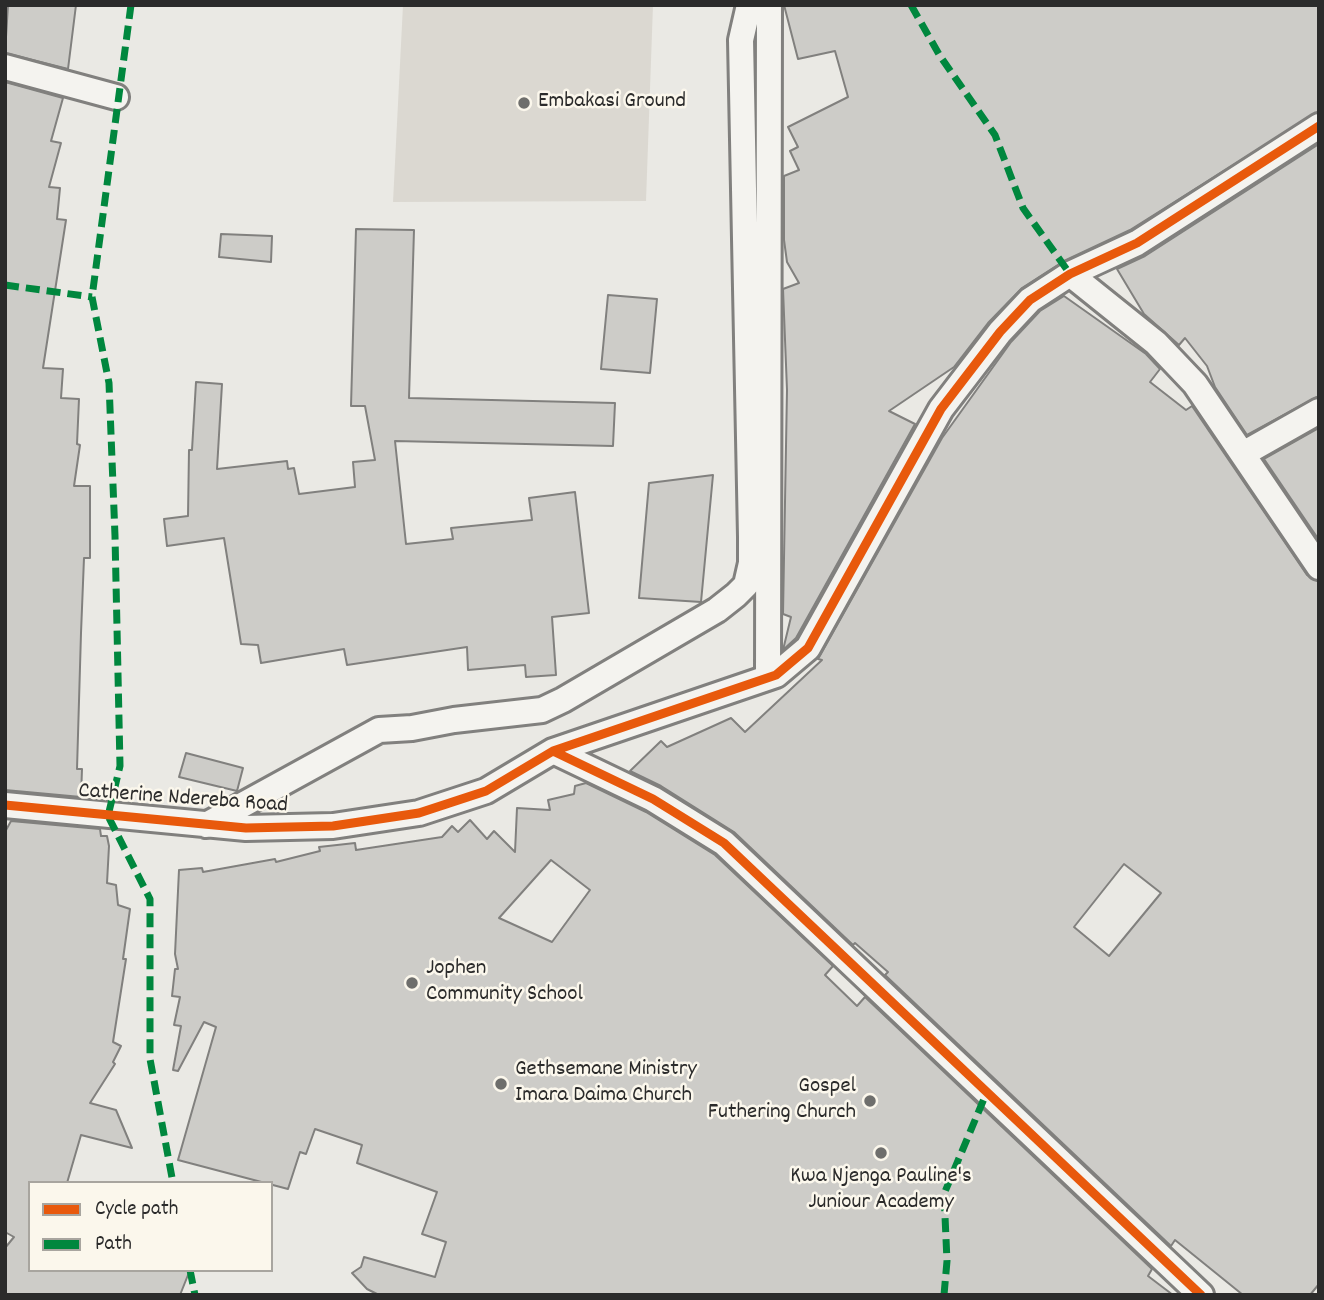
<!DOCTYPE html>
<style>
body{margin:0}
#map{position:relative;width:1324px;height:1300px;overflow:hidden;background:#eae9e4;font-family:Dekko,sans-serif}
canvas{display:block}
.frame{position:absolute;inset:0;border:7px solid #2b2b2b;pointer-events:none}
.legend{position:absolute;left:28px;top:1181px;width:245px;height:91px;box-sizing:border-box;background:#fbf7ec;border:2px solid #a8a59f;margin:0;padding:9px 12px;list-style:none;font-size:21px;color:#2b2b2b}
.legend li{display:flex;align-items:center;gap:14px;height:35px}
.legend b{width:35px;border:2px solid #a8a59f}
</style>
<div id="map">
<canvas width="1324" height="1300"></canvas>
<div class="frame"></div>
<ul class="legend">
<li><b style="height:9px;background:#e8590c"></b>Cycle path</li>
<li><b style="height:9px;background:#00873e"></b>Path</li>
</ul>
</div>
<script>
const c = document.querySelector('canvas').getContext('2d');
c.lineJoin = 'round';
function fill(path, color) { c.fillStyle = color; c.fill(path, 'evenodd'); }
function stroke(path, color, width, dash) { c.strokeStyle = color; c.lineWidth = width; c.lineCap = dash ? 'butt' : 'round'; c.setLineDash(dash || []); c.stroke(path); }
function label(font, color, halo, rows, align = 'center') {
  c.font = font + ' Dekko,sans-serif'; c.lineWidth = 5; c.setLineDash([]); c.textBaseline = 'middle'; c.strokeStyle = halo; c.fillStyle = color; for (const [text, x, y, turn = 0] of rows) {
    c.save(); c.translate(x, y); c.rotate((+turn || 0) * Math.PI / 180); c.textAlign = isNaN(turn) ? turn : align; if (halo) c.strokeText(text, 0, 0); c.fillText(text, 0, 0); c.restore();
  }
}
fill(new Path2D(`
 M403 5H653L646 201 393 202Z`), '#dbd8d1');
const building = new Path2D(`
 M8 5H76L68 69 5 53Z
 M784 5H1319V111L1130 230 1064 261 1022 288 988 323 954 367 889 411 915 424 796 638 783 650 791 617 783 614 787 390 783 289 799 283 787 262 784 240V176L799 170 790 151 798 147 788 127 848 97 835 51 798 59Z
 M5 82 63 98 51 141 61 143 49 187 60 188 57 219 66 220 43 368 63 369 61 398 79 399 77 444 80 445 74 486H90V558H84L81 633 77 769H82L81 797 5 790Z
 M1319 144V396L1247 435 1215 387 1207 366 1185 338 1179 345 1144 314 1117 269 1145 256Z
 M356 229 414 230 409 398 615 403 613 446 395 441 406 544 453 539 451 528 532 520 529 498 575 492 589 613 552 617 556 675 526 677 525 665 468 670 467 647 347 665 344 649 261 663 258 645 241 644 224 538 167 546 164 519 188 516 189 450H192L196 382 222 384 217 469 287 461 288 469 294 468 299 494 355 487 353 462 375 460 365 406H351Z
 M221 234 272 236 271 262 219 257Z
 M608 295 657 299 650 373 601 369Z
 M1064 296 1146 354 1160 369 1150 382 1186 410 1192 406 1307 575 1319 582V1284L1310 1295H1243L1175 1240 1171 1246 885 975 888 972 855 943 853 945 734 832 661 786 630 771 661 741 667 747 731 718 745 732 822 660 818 659 942 438 1011 342 1040 311ZM1124 864 1161 893 1109 956 1074 927Z
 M1319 428V540L1264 459Z
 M713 475 701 602 639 598 649 483Z
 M186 753 243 768 237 791 179 777Z
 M586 783 646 812 715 855 833 966 825 975 857 1006 865 997 1152 1269 1148 1276 1173 1295H379L367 1289 352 1273 361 1267 364 1257 435 1277 446 1242 422 1234 437 1192 357 1163 362 1145 315 1129 306 1154 300 1152 288 1189 178 1160 216 1027 204 1022 178 1071 173 1070 181 1026 174 1025 180 997 172 996 175 969H178L175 954 179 870 202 868 203 872 275 859 276 862 320 851 319 847 355 843 356 850 442 837 452 826 458 832 470 820 487 839 494 831 515 852 517 808 550 810 548 800 574 794 575 786ZM551 860 590 890 552 942 499 918Z
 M11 821 100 829 101 836H107L109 846 107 883 116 885 118 905 130 909 123 959H126L113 1042 121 1046 113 1062 115 1064 90 1103 116 1110 132 1148 81 1135 67 1183H30V1270H190L180 1295H5V1248L14 1237 5 1232V832Z`);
fill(building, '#cdccc8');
stroke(building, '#81807e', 2);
const street = new Path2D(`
 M5 67 116 97
 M1070 274 1156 343 1195 384 1319 567
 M1243 454 1319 411
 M768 677 769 5
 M553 751 653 799 724 843 1201 1295
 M5 805 246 828 333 826 419 813 486 791 553 751 776 675 808 648 941 409 1000 332 1030 300 1070 274 1137 243 1319 126
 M206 825 379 730 412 728 454 720 542 710 563 700 717 610 736 595 746 585 751 563V537L741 40 749 5`);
stroke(street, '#81807e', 30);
stroke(street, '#f4f3ef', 24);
stroke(new Path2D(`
 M131 5 92 297 109 383 115 536 120 766 108 816 150 899V1059L173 1183
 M911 5 940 56 995 135 1023 208 1070 274
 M5 285 92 297
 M190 1270 195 1295
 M944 1295 947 1261 944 1194 986 1094`), '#00873e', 7, [14, 7]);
stroke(new Path2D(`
 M553 751 653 799 724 843 1201 1295
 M5 805 246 828 333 826 419 813 486 791 553 751 776 675 808 648 941 409 1000 332 1030 300 1070 274 1137 243 1319 126`), '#e8590c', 9);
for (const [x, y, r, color] of [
 [524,103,7,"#6e6e6c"],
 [412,983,7,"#6e6e6c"],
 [501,1084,7,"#6e6e6c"],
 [870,1101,7,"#6e6e6c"],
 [881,1153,7,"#6e6e6c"]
]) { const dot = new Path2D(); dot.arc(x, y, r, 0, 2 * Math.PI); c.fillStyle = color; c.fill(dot); stroke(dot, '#fbf7ec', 2.5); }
label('23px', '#2b2b2b', '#fbf7ec', [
 ["Embakasi Ground",538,103],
 ["Jophen",426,970],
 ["Community School",426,996],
 ["Gethsemane Ministry",515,1071],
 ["Imara Daima Church",515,1097],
 ["Gospel",856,1088,"right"],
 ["Futhering Church",856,1114,"right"],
 ["Kwa Njenga Pauline's",881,1178,"center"],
 ["Juniour Academy",881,1204,"center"]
], 'left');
label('23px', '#2b2b2b', '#fbf7ec', [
 ["Catherine Ndereba Road",183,800,4]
]);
</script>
